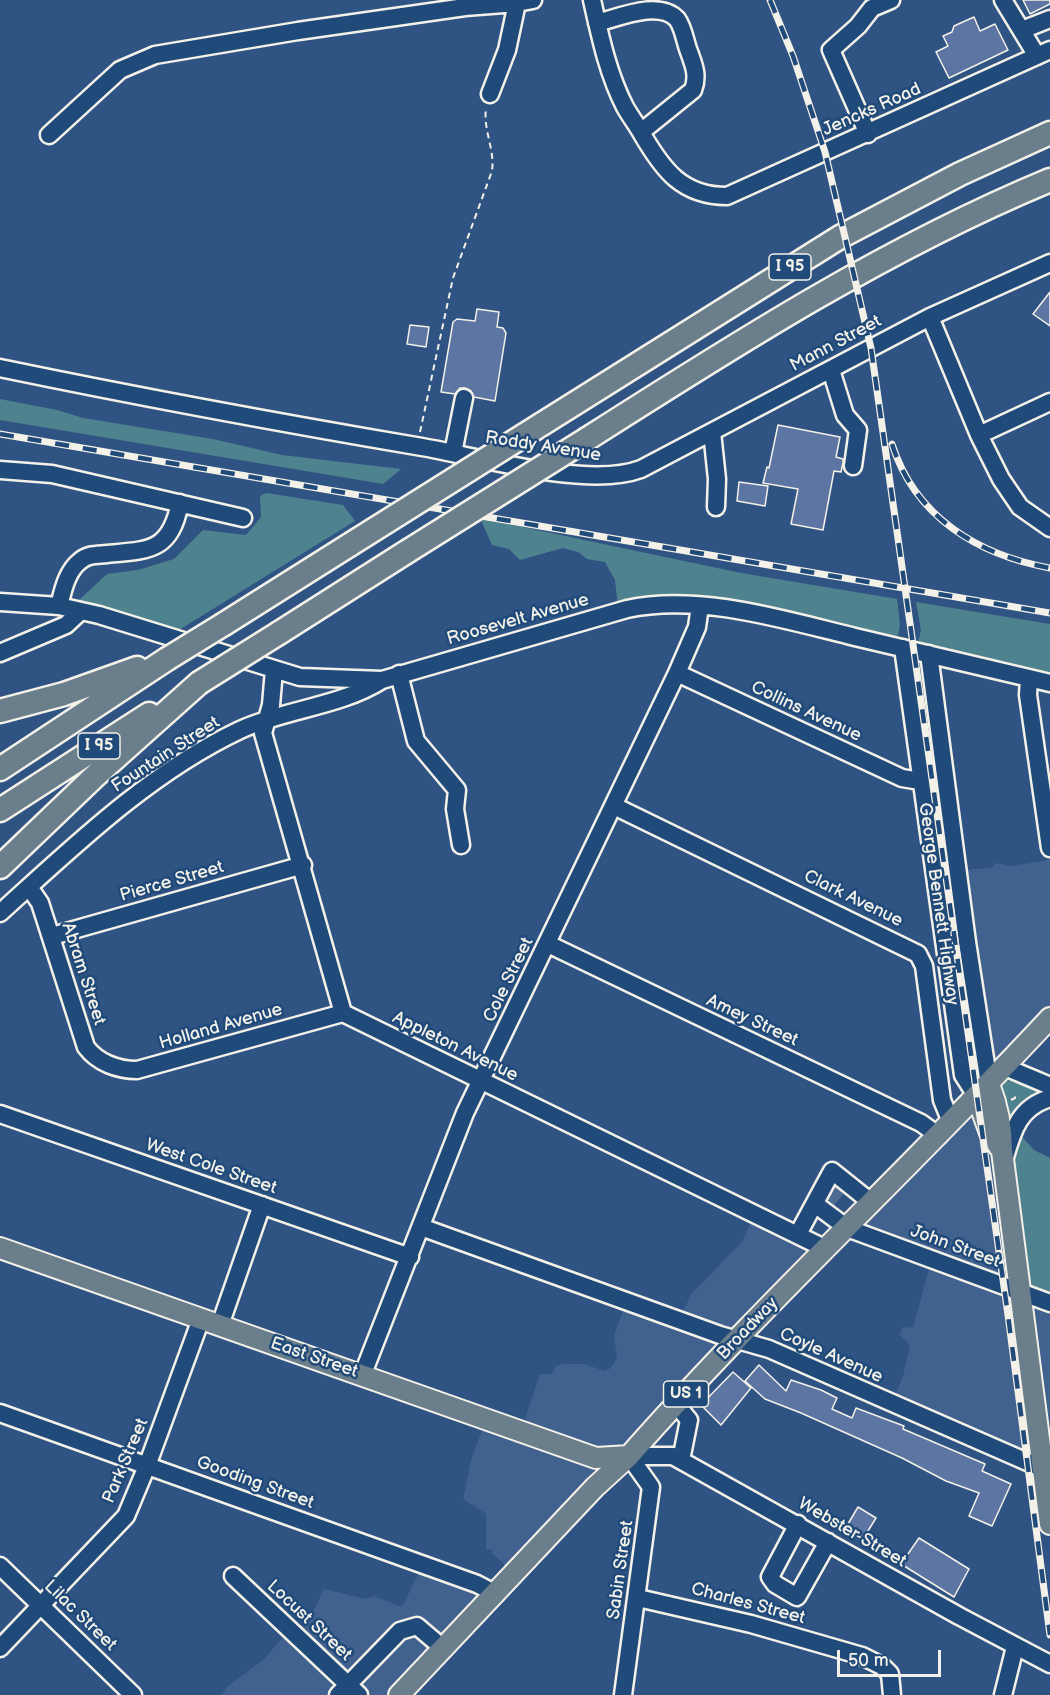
<!DOCTYPE html>
<style>
body{margin:0}
#map{position:relative;width:1050px;height:1695px;overflow:hidden;background:#2f5484;font-family:"Balsamiq Sans",sans-serif}
canvas{display:block}
.scale{position:absolute;left:837px;top:1650px;width:104px;height:27px;box-sizing:border-box;border:3px solid #f4f1e8;border-top:0;padding-left:8px;font-size:18px;line-height:21px;white-space:nowrap;color:#f4f1e8;-webkit-text-stroke:4px #1f4a7a;paint-order:stroke}
</style>
<div id="map">
<canvas width="1050" height="1695"></canvas>
<div class="scale">50 m</div>
</div>
<script>
const c = document.querySelector('canvas').getContext('2d');
c.lineJoin = 'round';
function fill(path, color) { c.fillStyle = color; c.fill(path, 'evenodd'); }
function stroke(path, color, width, dash) { c.strokeStyle = color; c.lineWidth = width; c.lineCap = dash ? 'butt' : 'round'; c.setLineDash(dash || []); c.stroke(path); }
function label(font, color, halo, rows, align = 'center') {
  c.font = font + ' "Balsamiq Sans",sans-serif'; c.lineWidth = 5; c.setLineDash([]); c.textBaseline = 'middle'; c.strokeStyle = halo; c.fillStyle = color; for (const [text, x, y, turn = 0] of rows) {
    c.save(); c.translate(x, y); c.rotate((+turn || 0) * Math.PI / 180); c.textAlign = isNaN(turn) ? turn : align; if (halo) c.strokeText(text, 0, 0); c.fillText(text, 0, 0); c.restore();
  }
}
fill(new Path2D(`
 M1048 850H1050V1021L989 1084 957 870 991 868 996 863 1012 866 1047 860Z
 M978 1094 1050 1311V1476L891 1406 903 1376 910 1345 899 1334 903 1327 913 1328 930 1265 847 1234Z
 M753 1218 821 1249 516 1575 492 1553V1549L486 1550V1514L463 1499 472 1456 484 1426 520 1434 540 1374H552L555 1367 561 1364H584L605 1371 611 1368 617 1358 614 1335 624 1309 677 1323 692 1293 742 1242Z
 M420 1570 495 1597 400 1695H222L226 1688 264 1659 287 1633H295L311 1616 324 1589 365 1599 374 1596 402 1607Z`), '#41618f');
fill(new Path2D(`
 M0 399 57 410 83 418 213 439 282 455 401 469 383 484 0 420Z
 M266 493 343 505 355 521 174 633 49 611 78 601 107 574 138 570 174 559 203 530 246 535 261 517 260 496Z
 M480 518 741 573 897 599 900 625 895 650C805 632 711 603 619 615L615 580 605 562 587 559 578 552 563 548 520 560 509 549 492 545Z
 M916 602 1050 624V686L916 652 921 630Z
 M998 1078 1050 1091 1043 1103 1016 1130 1034 1150 1050 1158V1311L1031 1304Z`), '#4f828f');
const building = new Path2D(`
 M1023 0H1050V4L1030 14Z
 M974 17 980 31 995 24 1008 50 949 78 936 52 948 46 943 36 952 32 954 26Z
 M1050 292V326L1033 314Z
 M477 309 499 312 497 327 503 328 506 333 495 401 474 397 471 391 465 388H460L455 394 441 392 453 322 457 319 475 321Z
 M410 325 429 327 426 347 407 344Z
 M778 425 840 437 836 457 843 459V463L841 472 834 471 823 530 791 524 798 489 763 483 767 467 769 468Z
 M739 482 768 486 765 506 737 501Z
 M759 1365 786 1391 791 1380 821 1390 837 1398 832 1409 852 1418 856 1408 904 1426 903 1429 985 1464 982 1471 1011 1484 992 1526 969 1516 979 1493 946 1481 902 1458 801 1413 765 1399 745 1381Z
 M733 1372 751 1388 721 1425 701 1405Z
 M858 1507 876 1518 863 1539 845 1529Z
 M919 1538 969 1569 954 1597 901 1564Z`);
fill(building, '#5d75a2');
stroke(building, '#f4f1e8', 1.5);
stroke(new Path2D(`
 M828 1200 838 1188`), '#4d6c93', 16, [16, 8]);
const minor = new Path2D(`
 M592 0C600 36 608 74 625 107 630 116 637 125 642 134 663 170 682 196 727 196L1050 50
 M1003 0 1037 56
 M597 23C620 17 659 0 677 19 683 27 685 40 688 49 693 63 699 75 693 90L641 132
 M1022 30 1050 19
 M490 94 507 50 517 3 533 0
 M868 134 831 50 858 26 872 8 891 0
 M49 135 120 70 155 55 298 31 465 7 517 3
 M930 317 979 435 1001 479 1020 507 1050 528
 M0 368C140 397 281 423 422 447 480 457 588 489 641 469L930 317 1050 263
 M831 370 845 415 858 430 853 466
 M712 432 717 479 716 507
 M979 435 1050 402
 M453 453 464 398
 M0 470 52 474 243 518
 M0 602 59 606 99 615 300 677 382 680 627 609C698 593 785 620 855 637 920 652 985 668 1050 683
 M59 606C63 590 67 571 80 561 88 554 97 555 107 554 151 550 170 551 180 503
 M903 648 963 1075 977 1097
 M0 653 66 625 81 611
 M929 654 967 942 989 1084
 M274 670 271 705 263 733 343 1013 826 1249
 M677 673 902 778 920 781
 M399 674 416 741 457 790 455 809 461 845
 M1029 678 1028 695 1050 848
 M614 806 918 954 924 966 942 1100 951 1122
 M29 887 40 903 86 1047C98 1063 118 1070 137 1070L343 1013
 M0 913C74 846 149 773 240 730 285 709 339 707 382 680
 M52 936 303 865
 M548 944 921 1123 939 1136
 M1005 1067 1050 1086
 M0 1114 410 1257
 M1005 1157C1013 1129 1020 1107 1050 1098
 M815 1204 847 1228 1050 1303
 M421 1227 720 1335 769 1349 1050 1472
 M798 1234 832 1171 872 1203
 M220 1325 262 1205
 M362 1376 465 1113 677 673 697 627 700 606
 M676 1404 689 1420 681 1460
 M0 1413 477 1584 496 1594
 M629 1456H673L959 1616 1050 1664
 M798 1524 770 1577 775 1584 797 1597 828 1542
 M0 1566 133 1695
 M233 1576 359 1695
 M638 1598 751 1624 862 1656 882 1666 890 1674 892 1695
 M0 1648 126 1516 147 1466 201 1319
 M338 1695 400 1631 417 1626 444 1649
 M623 1695 651 1487 629 1456
 M1003 1695 1015 1647`);
const major = new Path2D(`
 M989 1084C998 1107 1002 1126 1002 1151L1050 1524
 M977 1097 990 1133 1002 1151
 M0 1248 596 1458 629 1456
 M399 1695 595 1487 629 1456C763 1304 912 1167 1050 1018`);
const highway = new Path2D(`
 M542 424 840 237 960 174 1050 133
 M587 439C736 344 886 248 1050 180
 M224 624 351 544
 M279 633 408 551
 M0 711 64 694 137 668
 M0 769 167 659
 M0 810 149 714
 M0 867 95 776 199 683`);
stroke(minor, '#f4f1e8', 21);
stroke(major, '#f4f1e8', 24);
stroke(highway, '#f4f1e8', 27);
stroke(new Path2D(`
 M420 432 453 278 492 171C495 149 483 130 486 108
 M1011 1100 1015 1098V1093`), '#f4f1e8', 2, [6, 4.5]);
stroke(minor, '#1f4a7a', 16);
stroke(major, '#6b7e8b', 20);
stroke(highway, '#6b7e8b', 22);
const rail = new Path2D(`
 M770 0 793 56 825 152 871 348 1008 1315 1050 1635
 M0 434 1050 613
 M892 444C915 517 978 555 1050 568`);
stroke(rail, '#f4f1e8', 7);
stroke(rail, '#1f4a7a', 4.5, [14]);
const highwayBridge = new Path2D(`
 M351 544 542 424
 M408 551 587 439
 M167 659 224 624
 M199 683 279 633`);
stroke(highwayBridge, '#f4f1e8', 27, []);
stroke(highwayBridge, '#6b7e8b', 22);
for (const [x, y, w] of [
 [790,267,42],
 [99,746,42],
 [686,1394,45]
]) { const box = new Path2D(); box.roundRect(x - w / 2, y - 13, w, 26, 4.5); c.fillStyle = '#1f4a7a'; c.fill(box); stroke(box, '#f4f1e8', 1.5); }
label('bold 16px', '#f4f1e8', null, [
 ["I 95",790,267],
 ["I 95",99,746],
 ["US 1",686,1394]
]);
label('18px', '#f4f1e8', '#1f4a7a', [
 ["Jencks Road",872,110,-24],
 ["Mann Street",836,344,-28],
 ["Roddy Avenue",543,447,9],
 ["Roosevelt Avenue",518,620,-16],
 ["Collins Avenue",806,712,25],
 ["Fountain Street",166,755,-33],
 ["Pierce Street",172,882,-16],
 ["Clark Avenue",853,899,26],
 ["George Bennett Highway",938,904,82],
 ["Abram Street",83,974,72],
 ["Cole Street",509,980,-64],
 ["Amey Street",752,1021,25],
 ["Holland Avenue",221,1027,-16],
 ["Appleton Avenue",455,1047,26],
 ["West Cole Street",211,1167,19],
 ["John Street",955,1247,20],
 ["Broadway",748,1329,-46],
 ["Coyle Avenue",831,1356,24],
 ["East Street",314,1358,19],
 ["Park Street",126,1461,-67],
 ["Gooding Street",255,1483,20],
 ["Webster Street",852,1533,30],
 ["Sabin Street",621,1570,-82],
 ["Charles Street",748,1604,15],
 ["Lilac Street",80,1616,44],
 ["Locust Street",309,1621,43]
]);
</script>
